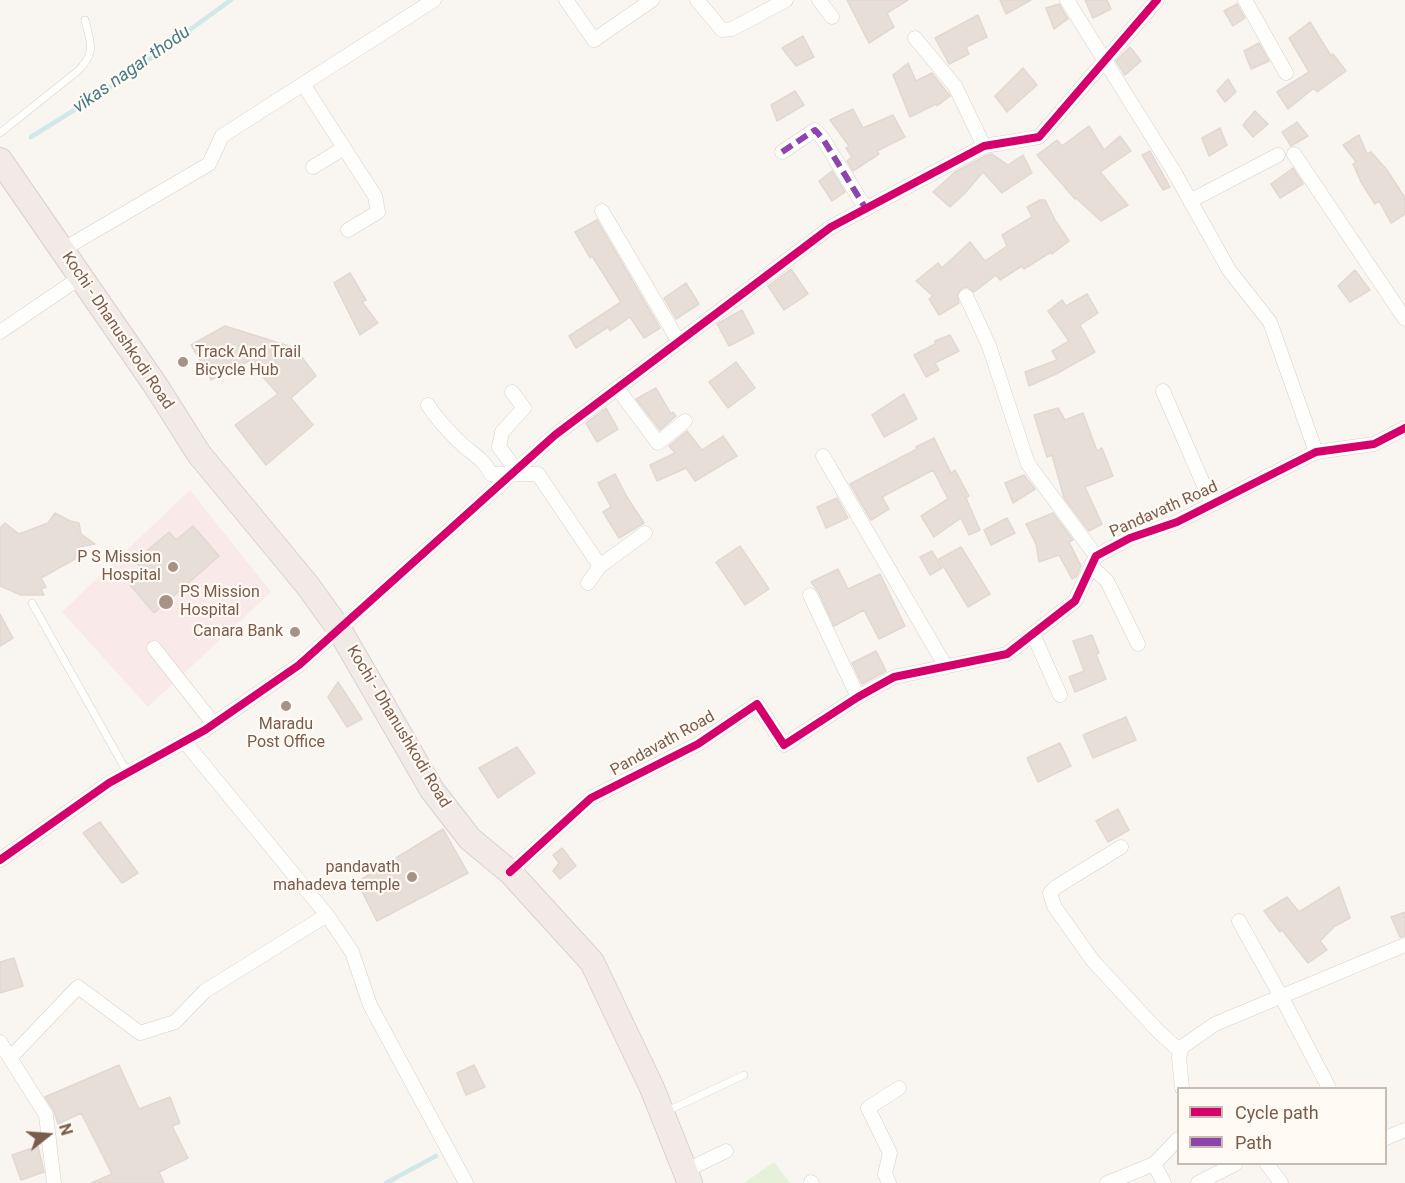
<!DOCTYPE html>
<style>
body{margin:0}
#map{position:relative;width:1405px;height:1183px;overflow:hidden;background:#f9f5f0;font-family:Roboto,sans-serif}
canvas{display:block}
.legend{position:absolute;left:1177px;top:1087px;width:210px;height:78px;box-sizing:border-box;background:#fffaf3;border:2px solid #cabbb1;margin:0;padding:8px 10px;list-style:none;font-size:18px;color:#7a5c4d}
.legend li{display:flex;align-items:center;gap:12px;height:30px}
.legend b{width:30px;border:2px solid #cabbb1}
.north{position:absolute;left:18px;top:1105px;width:60px;height:60px;-webkit-text-stroke:4px #fffaf3;paint-order:stroke;rotate:73deg;font-size:16px;font-weight:700;line-height:24px;text-align:center;color:#7a5c4d}
.north::after{content:'';display:block;margin:auto;width:21px;height:27px;background:#7a5c4d;clip-path:polygon(50% 0,100% 100%,50% 72%,0 100%)}
</style>
<div id="map">
<canvas width="1405" height="1183"></canvas>
<ul class="legend">
<li><b style="height:8px;background:#d6006c"></b>Cycle path</li>
<li><b style="height:8px;background:#8e44ad"></b>Path</li>
</ul>
<div class="north">N</div>
</div>
<script>
const c = document.querySelector('canvas').getContext('2d');
c.lineJoin = 'round';
function fill(path, color) { c.fillStyle = color; c.fill(path, 'evenodd'); }
function stroke(path, color, width, dash) { c.strokeStyle = color; c.lineWidth = width; c.lineCap = dash ? 'butt' : 'round'; c.setLineDash(dash || []); c.stroke(path); }
function label(font, color, halo, rows, align = 'center') {
  c.font = font + ' Roboto,sans-serif'; c.lineWidth = 4.5; c.setLineDash([]); c.textBaseline = 'middle'; c.strokeStyle = halo; c.fillStyle = color; for (const [text, x, y, turn = 0] of rows) {
    c.save(); c.translate(x, y); c.rotate((+turn || 0) * Math.PI / 180); c.textAlign = isNaN(turn) ? turn : align; if (halo) c.strokeText(text, 0, 0); c.fillText(text, 0, 0); c.restore();
  }
}
fill(new Path2D(`
 M190 490 271 592 148 707 62 612Z`), '#fae9e9');
fill(new Path2D(`
 M774 1162 790 1183H744Z`), '#e7f0db');
stroke(new Path2D(`
 M31 137 111 87 231 0
 M386 1183 436 1156`), '#d0e8ea', 4.5);
const building = new Path2D(`
 M847 0H908L887 13 894 27 869 43Z
 M1000 0H1031L1006 14Z
 M1085 0H1107L1111 9 1093 18Z
 M1059 4 1068 19 1054 29 1046 8Z
 M1237 4 1245 18 1233 26 1224 11Z
 M978 15 987 37 966 47 969 54 949 64 935 38Z
 M1310 22 1331 56 1333 54 1346 71 1317 92 1314 88 1288 109 1277 92 1309 72 1289 38Z
 M803 36 814 57 796 66 782 48Z
 M1259 43 1269 61 1251 69 1244 51Z
 M1130 47 1141 61 1125 75 1116 61Z
 M908 63 916 81 932 73 950 96 937 106 936 104 910 117 893 75Z
 M1023 68 1037 85 1007 112 995 96Z
 M1228 79 1236 92 1225 102 1217 91Z
 M795 91 804 105 777 121 771 105Z
 M853 109 863 128 893 115 905 137 877 151 879 154 853 171 847 161 852 157 846 148 849 146 830 120Z
 M1255 111 1268 124 1253 137 1243 125Z
 M1297 122 1308 136 1291 146 1282 132Z
 M1089 126 1104 150 1120 136 1131 151 1100 172 1128 205 1101 221 1076 198 1075 199 1037 155 1057 140 1062 146Z
 M1220 128 1227 145 1209 156 1202 138Z
 M1359 135 1367 154 1371 152 1387 170 1405 198V214L1391 223 1379 201 1375 204 1361 182 1353 164 1356 162 1343 145Z
 M1150 151 1170 187 1163 190 1142 155Z
 M992 154 1008 165 1023 155 1032 173 1002 193 983 172 965 193 950 207 933 192 955 172 987 155Z
 M1293 168 1303 184 1280 198 1271 184Z
 M832 171 845 192 832 201 819 181Z
 M1040 200H1045L1055 220 1069 241 1052 254 1051 252 1024 269 1022 266 1000 280 996 275 974 292 967 287 962 288 957 295 959 303 939 315 929 299 933 296 916 281 938 263 942 268 970 242 985 261 1007 246 1002 235 1032 217 1027 207Z
 M597 220 660 328 644 338 630 317 610 331 608 327 576 348 569 336 621 302 592 256 590 258 575 232Z
 M791 269 808 294 784 310 768 286Z
 M1355 270 1370 290 1350 302 1338 286Z
 M350 273 366 300 362 302 378 323 360 335 334 283Z
 M686 283 699 304 676 319 664 298Z
 M1087 294 1098 313 1080 325 1095 352 1056 374 1029 386 1025 372 1057 360 1052 351 1069 341 1048 311 1062 300 1066 306Z
 M742 310 754 333 729 346 717 324Z
 M225 326 295 348 316 376 291 398 313 425 266 465 235 425 278 394 249 361 211 380 191 345Z
 M950 335 959 351 935 363 939 370 926 377 914 355 935 344V341Z
 M736 362 755 388 728 408 709 382Z
 M656 388 671 414 673 412 676 416 660 430 636 399Z
 M904 394 917 419 884 437 872 415Z
 M606 408 618 429 597 442 586 423Z
 M1058 408 1065 420 1083 413 1097 451 1102 448 1113 476 1085 487 1102 524 1089 531 1064 498 1052 455 1047 457 1034 415Z
 M687 431 702 450 723 436 737 456 695 481 686 468 657 481 650 465 675 453 669 446Z
 M934 438 951 473 955 470 969 496 966 498 980 530 969 535 961 518 934 537 921 516 948 499 933 470 882 497 889 509 871 520 850 484 917 449 916 447Z
 M615 474 627 497 644 523 619 538 603 512 611 507 598 483Z
 M1024 475 1035 489 1013 503 1005 483Z
 M837 498 848 518 826 528 817 507Z
 M55 513 70 521 79 523 81 534 95 544 79 547 75 559 41 578 46 587 41 589 44 595H21L0 586V528L5 523 19 534 48 523Z
 M1053 513 1073 540 1069 542 1081 566 1077 576 1072 579 1059 555 1039 562 1036 544 1026 524Z
 M1007 518 1015 533 991 545 984 530Z
 M193 526 219 556 154 613 130 585 145 572 135 561 169 532 176 540Z
 M740 546 769 589 745 605 716 562Z
 M961 547 990 594 968 607 939 559Z
 M932 551 942 568 930 575 920 557Z
 M838 569 848 589 880 574 905 626 879 639 864 610 834 626 818 591 811 582Z
 M0 614 13 638 0 646Z
 M1092 635 1099 653 1096 654 1106 679 1075 692 1069 677 1084 671 1073 641Z
 M876 651 886 671 862 684 852 663Z
 M338 682 362 719 347 727 328 697Z
 M1126 717 1136 740 1093 758 1083 735Z
 M1060 743 1071 766 1038 782 1027 758Z
 M517 747 535 773 498 798 479 768Z
 M1118 809 1129 830 1108 842 1096 821Z
 M100 822 138 873 122 883 83 833Z
 M443 829 468 873 377 921 357 882Z
 M562 848 576 866 560 879 553 871 559 863 553 855Z
 M1339 887 1350 918 1335 926 1320 941 1327 950 1308 963 1282 930 1280 932 1264 911 1287 897 1299 912Z
 M1405 912V936L1400 937 1391 917Z
 M14 958 23 986 0 993V962Z
 M119 1065 139 1109 170 1097 180 1123 172 1126 188 1158 159 1172 164 1183H91L112 1174 81 1113 58 1124 54 1111 45 1097Z
 M474 1065 485 1087 466 1095 457 1073Z
 M38 1146 44 1172 21 1180 12 1155Z`);
fill(building, '#e6ded7');
stroke(building, '#e2d8d2', 1.5);
const lane = new Path2D(`
 M0 133 79 70C97 50 90 43 85 20
 M32 603 127 772
 M665 1112 744 1075`);
const street = new Path2D(`
 M566 0 594 40 652 0
 M697 0 722 30 732 29 786 0
 M819 0 832 17
 M1067 0 1173 170 1229 270 1270 322 1316 452
 M1245 0 1286 73
 M915 38 955 86 984 146
 M303 84 375 196 378 212 348 230
 M782 152 815 130 823 139 866 209
 M1294 154 1405 319
 M313 167 344 148
 M1190 201 1278 155
 M602 211 679 342
 M62 250 209 164 222 136 434 0
 M966 296 989 346 1028 464 1096 556
 M0 332 81 277
 M617 388 658 443 685 421
 M1163 391 1212 504
 M512 392 524 408 502 432 499 447 516 470
 M428 405C438 421 451 434 465 447 477 457 484 460 491 474H538L600 566 645 533
 M823 456 946 667
 M1091 566 1107 581 1138 644
 M588 583 600 566
 M810 595 858 697
 M1033 634 1060 695
 M154 648 213 723
 M184 741 327 915 352 952 370 1005 466 1183
 M1121 847 1056 887 1050 893 1054 906 1093 961 1158 1031 1180 1051
 M0 860 109 783 205 730 299 665 555 435 831 227 984 146 1039 137 1157 0
 M510 872 591 798 698 744 757 704 784 745 858 697 894 677 1007 654 1075 601 1096 556 1130 538 1177 522 1316 452 1374 444 1405 428
 M1239 921 1282 998 1329 1088
 M0 1042 46 1115 54 1183
 M10 1058 78 987 140 1033 175 1022 205 991 327 915
 M1182 1088 1179 1057 1182 1047 1215 1024 1405 945
 M1386 1138 1405 1130
 M1154 1164 1178 1139
 M1267 1164 1281 1183
 M685 1171 726 1151
 M811 1182 812 1183
 M889 1183 885 1174 890 1153 868 1108 899 1088
 M1107 1183 1154 1164 1164 1183
 M1198 1183 1235 1164`);
const highway = new Path2D(`
 M0 160 156 386 199 454 308 586 339 629 432 790 470 839 510 872 592 962 652 1088 690 1183`);
stroke(lane, '#d7d1cb', 8);
stroke(street, '#d7d1cb', 15);
stroke(highway, '#dad1cc', 26);
stroke(lane, '#fefefd', 7);
stroke(street, '#fefefd', 14);
stroke(highway, '#f2eae7', 24);
stroke(new Path2D(`
 M782 152 815 130 823 139 866 209`), '#8e44ad', 6, [12, 6]);
stroke(new Path2D(`
 M0 860 109 783 205 730 299 665 555 435 831 227 984 146 1039 137 1157 0
 M510 872 591 798 698 744 757 704 784 745 858 697 894 677 1007 654 1075 601 1096 556 1130 538 1177 522 1316 452 1374 444 1405 428`), '#d6006c', 8);
for (const [x, y, r, color] of [
 [183,362,6,"#a69286"],
 [173,567,6,"#a69286"],
 [166,602,8,"#a69286"],
 [295,632,6,"#a69286"],
 [286,706,6,"#a69286"],
 [412,877,6,"#a69286"]
]) { const dot = new Path2D(); dot.arc(x, y, r, 0, 2 * Math.PI); c.fillStyle = color; c.fill(dot); stroke(dot, '#fffaf3', 2); }
label('16px', '#7a5c4d', '#fffaf3', [
 ["Kochi - Dhanushkodi Road",117,331,56],
 ["Pandavath Road",1164,510,-24],
 ["Kochi - Dhanushkodi Road",398,727,59],
 ["Pandavath Road",663,744,-29]
]);
label('16px', '#7a5c4d', '#fffaf3', [
 ["Track And Trail",195,353,"left"],
 ["Bicycle Hub",195,371,"left"],
 ["P S Mission",161,558],
 ["Hospital",161,576],
 ["PS Mission",180,593,"left"],
 ["Hospital",180,611,"left"],
 ["Canara Bank",283,632],
 ["Maradu",286,725,"center"],
 ["Post Office",286,743,"center"],
 ["pandavath",400,868],
 ["mahadeva temple",400,886]
], 'right');
label('italic 18px', '#437c86', '#fffaf3', [
 ["vikas nagar thodu",132,70,-35]
]);
</script>
